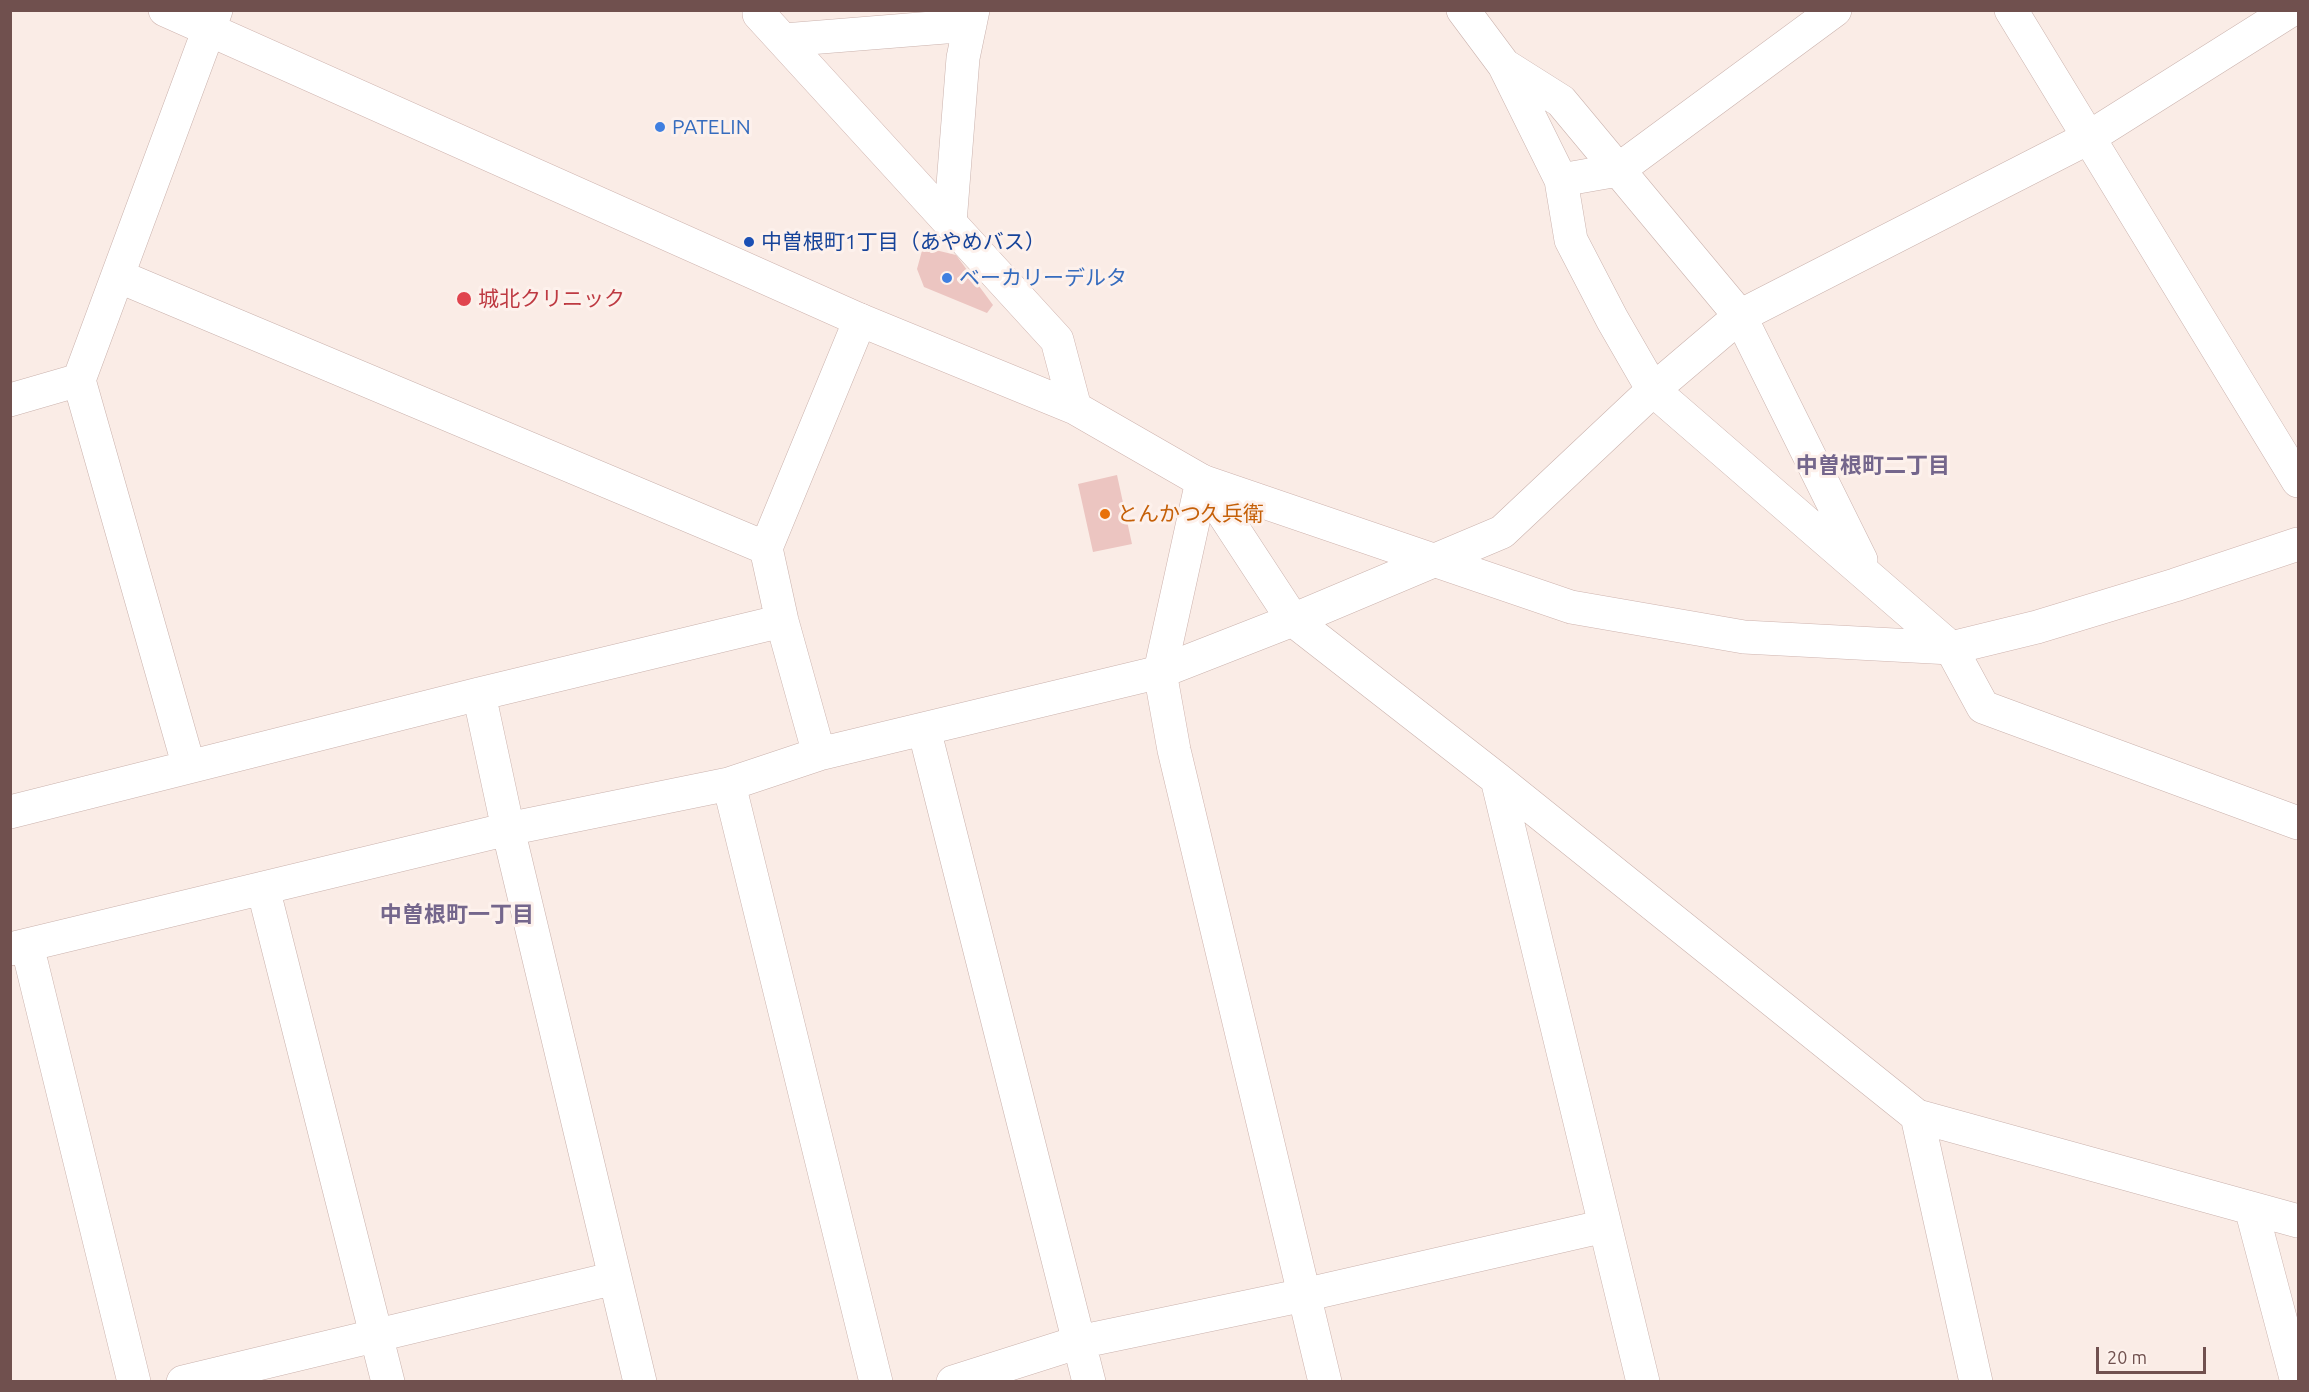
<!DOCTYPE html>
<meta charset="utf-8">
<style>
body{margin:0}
#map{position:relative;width:2309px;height:1392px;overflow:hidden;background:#faece6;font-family:Ubuntu,sans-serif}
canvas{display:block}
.frame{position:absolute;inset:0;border:12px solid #70504e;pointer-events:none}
.scale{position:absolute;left:2096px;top:1347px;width:110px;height:27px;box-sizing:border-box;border:3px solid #70504e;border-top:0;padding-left:8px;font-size:18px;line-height:21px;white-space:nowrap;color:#70504e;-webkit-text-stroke:4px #fdf1ec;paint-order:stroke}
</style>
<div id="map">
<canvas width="2309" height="1392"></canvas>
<div class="frame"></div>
<div class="scale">20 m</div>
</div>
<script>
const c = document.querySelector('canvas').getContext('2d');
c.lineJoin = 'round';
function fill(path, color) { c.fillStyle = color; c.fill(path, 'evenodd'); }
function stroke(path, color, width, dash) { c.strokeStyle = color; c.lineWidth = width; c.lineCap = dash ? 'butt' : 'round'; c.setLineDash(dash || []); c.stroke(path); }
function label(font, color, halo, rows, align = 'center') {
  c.font = font + ' Ubuntu,"Noto Sans JP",sans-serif'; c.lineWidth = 6; c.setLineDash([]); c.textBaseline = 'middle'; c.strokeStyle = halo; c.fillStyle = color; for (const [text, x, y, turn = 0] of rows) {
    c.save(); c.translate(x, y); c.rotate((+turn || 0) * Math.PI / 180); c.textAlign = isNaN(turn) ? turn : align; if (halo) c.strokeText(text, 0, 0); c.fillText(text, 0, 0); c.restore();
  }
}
fill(new Path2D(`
 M923 247 956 255 993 305 987 313 924 287 917 269Z
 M1117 475 1132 544 1093 552 1078 484Z`), '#ecc5c1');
const street = new Path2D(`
 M1463 10 1504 65 1561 180 1571 240 1612 319 1653 390 1951 648 1983 707 2298 823
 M2011 10 2298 481
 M784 40 970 25
 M1504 65 1561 101 1740 316 1861 560
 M1561 180 1618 170 1835 10
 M950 223 963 58 973 10
 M118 276 766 548
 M79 380 189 767
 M10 400 79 380 216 10
 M1202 481 1293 620 1497 779 1917 1116 2298 1221
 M479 694 508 829 640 1382
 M924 729 1089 1382
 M819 754 782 621 766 548 860 320
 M1497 779 1643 1382
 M729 784 876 1382
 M10 812 479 694 782 621
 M263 888 388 1382
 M27 945 134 1382
 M10 949 508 829 729 784 819 754 1160 672 1293 620 1502 532 1653 390 1740 316 2088 138 2291 10
 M1917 1116 1976 1382
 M2251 1208 2297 1382
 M183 1382 615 1278
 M953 1382 1079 1342 1304 1295 1605 1226`);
const secondary = new Path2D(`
 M165 10 860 320 1075 408 1202 481 1571 607 1744 637 1951 648 2037 627 2175 585 2298 544
 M759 10V14L1057 340 1075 408
 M1202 481 1160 672 1174 750 1325 1382`);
stroke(street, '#cab2ad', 34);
stroke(secondary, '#ceb3ae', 34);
stroke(street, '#fff', 33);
stroke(secondary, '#fff', 33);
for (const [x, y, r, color] of [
 [660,127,6,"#3f7fe0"],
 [749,242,6,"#1a4fb4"],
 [947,278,6,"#3f7fe0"],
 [464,299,8,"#e0444e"],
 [1105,514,6,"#e8710a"]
]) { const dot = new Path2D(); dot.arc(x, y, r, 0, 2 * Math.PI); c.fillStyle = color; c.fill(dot); stroke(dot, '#fdf1ec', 2); }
label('21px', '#366cbe', '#fdf1ec', [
 ["PATELIN",672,127],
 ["ベーカリーデルタ",959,278]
], 'left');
label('21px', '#164399', '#fdf1ec', [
 ["中曽根町1丁目（あやめバス）",761,242]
], 'left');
label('21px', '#be3a42', '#fdf1ec', [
 ["城北クリニック",478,299]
], 'left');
label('21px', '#c56008', '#fdf1ec', [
 ["とんかつ久兵衛",1117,514]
], 'left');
label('bold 22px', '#74668c', '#fdf1ec', [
 ["中曽根町二丁目",1873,466],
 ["中曽根町一丁目",457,915]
]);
</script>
